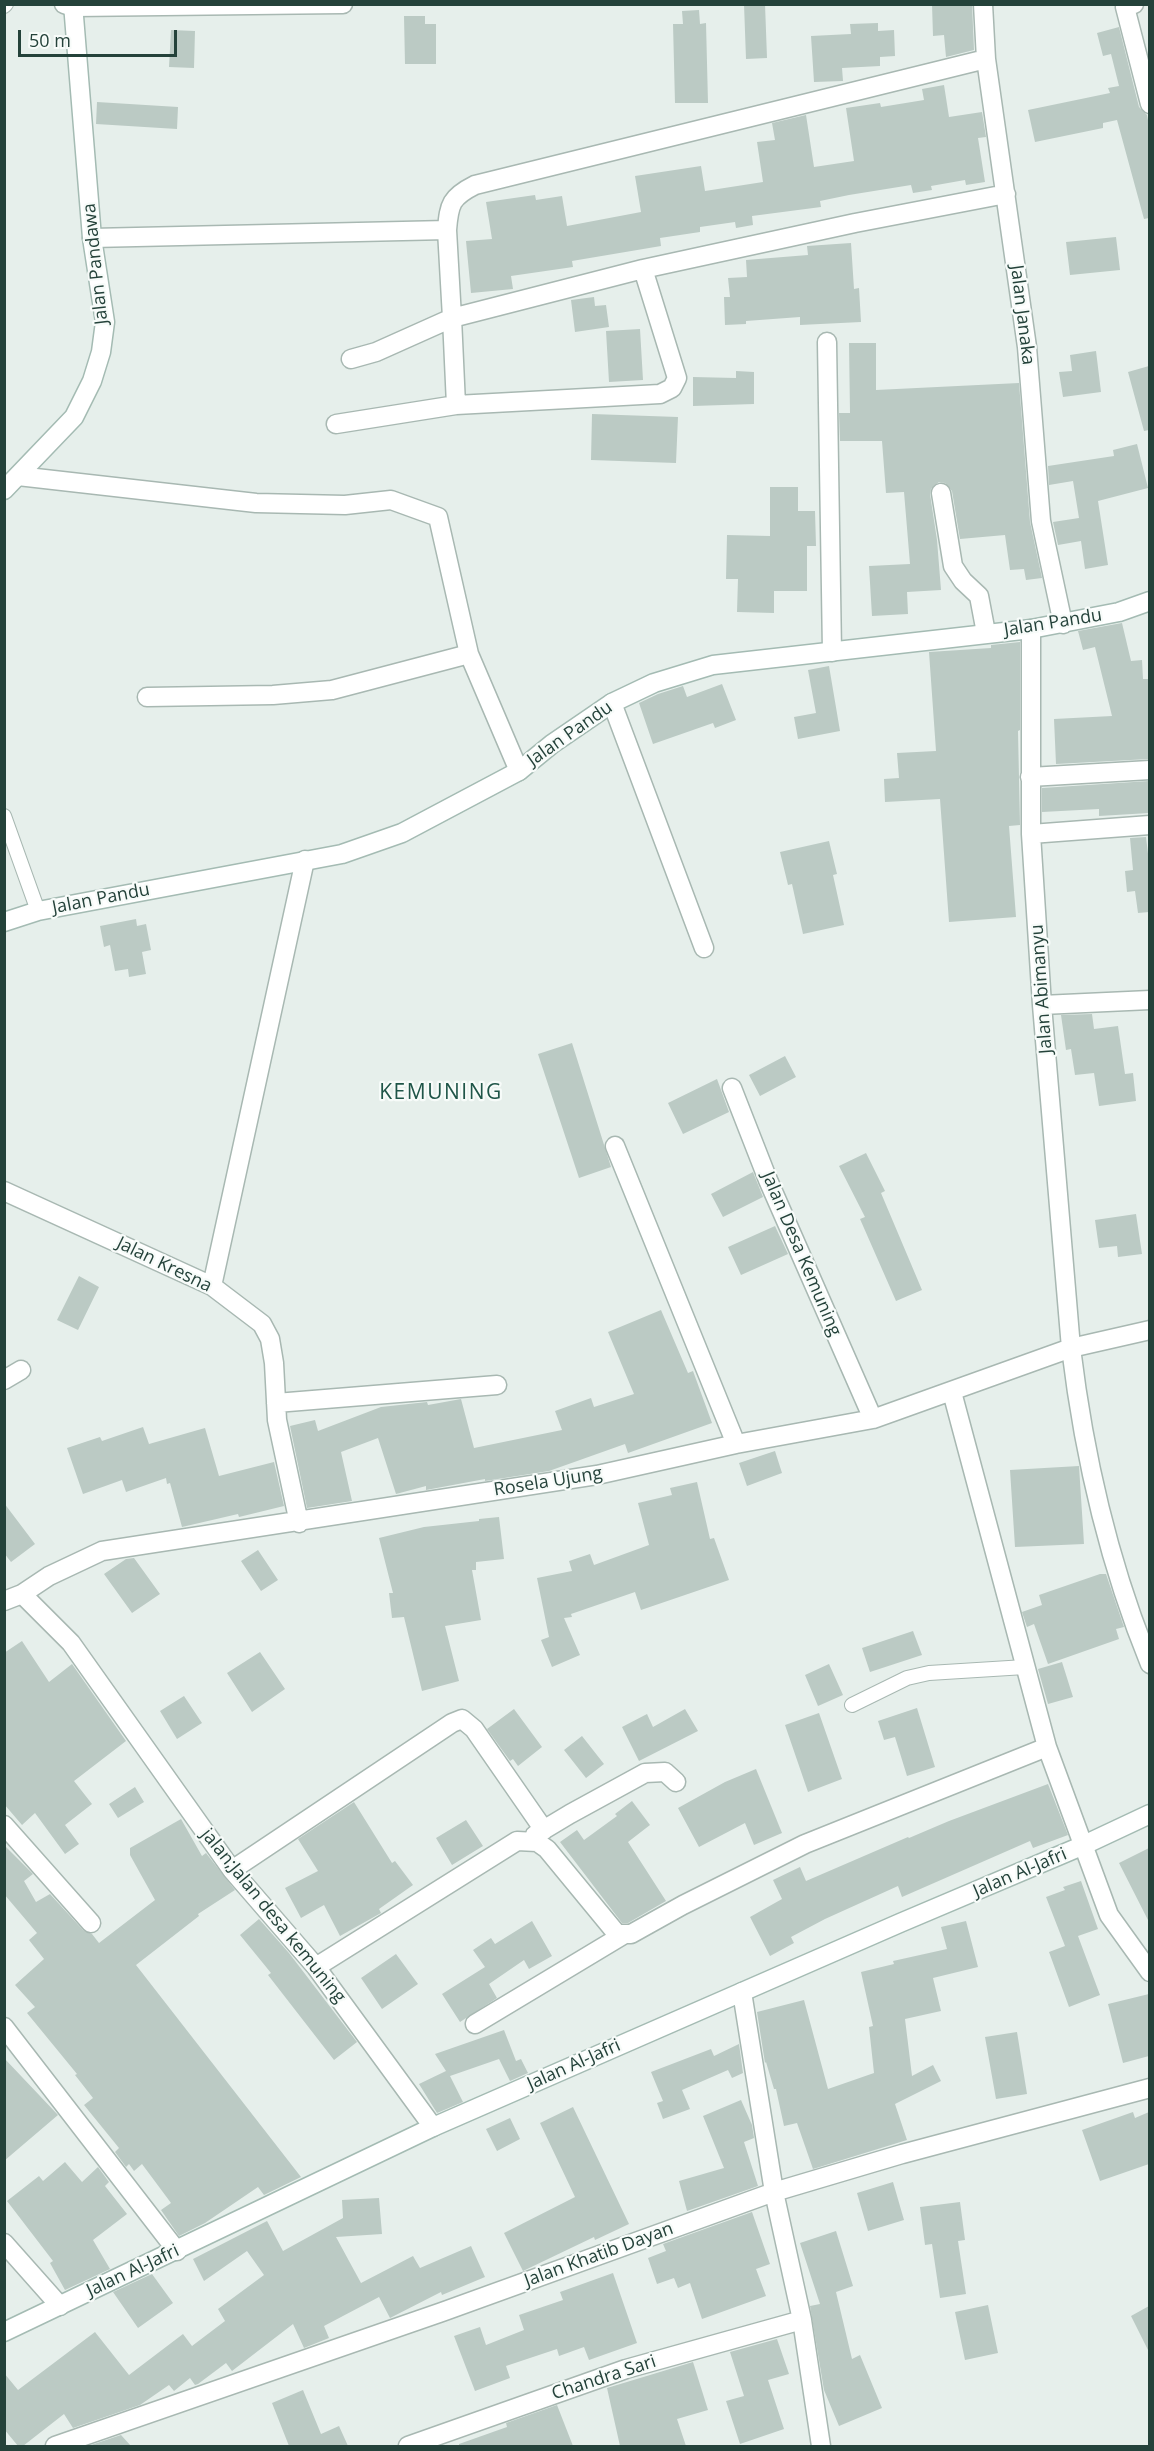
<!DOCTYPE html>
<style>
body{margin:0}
#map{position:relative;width:1154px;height:2451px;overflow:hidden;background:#e6efeb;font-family:"Open Sans",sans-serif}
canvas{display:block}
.frame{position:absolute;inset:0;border:6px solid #24423a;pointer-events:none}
.scale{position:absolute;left:18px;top:30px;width:159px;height:27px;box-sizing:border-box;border:3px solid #24423a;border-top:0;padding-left:8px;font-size:18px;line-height:21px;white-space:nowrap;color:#24423a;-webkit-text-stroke:4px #f7fbf9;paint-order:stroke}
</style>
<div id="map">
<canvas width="1154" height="2451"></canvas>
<div class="frame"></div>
<div class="scale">50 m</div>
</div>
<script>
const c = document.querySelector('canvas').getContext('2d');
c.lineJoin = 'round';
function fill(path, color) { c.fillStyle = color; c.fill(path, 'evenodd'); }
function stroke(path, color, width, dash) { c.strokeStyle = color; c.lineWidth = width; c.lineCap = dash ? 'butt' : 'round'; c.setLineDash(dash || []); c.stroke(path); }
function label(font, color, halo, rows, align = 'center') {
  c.font = font + ' "Open Sans",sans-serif'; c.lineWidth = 4.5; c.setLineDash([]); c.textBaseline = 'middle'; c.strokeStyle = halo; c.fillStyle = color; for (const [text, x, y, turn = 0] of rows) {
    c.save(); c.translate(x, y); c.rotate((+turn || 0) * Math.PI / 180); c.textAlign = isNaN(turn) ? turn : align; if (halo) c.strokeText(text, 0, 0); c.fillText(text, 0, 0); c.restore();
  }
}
fill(new Path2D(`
 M744 4H765L767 58 746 59Z
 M932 4H972L974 50 946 57 944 35 933 36Z
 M699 10 700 24 706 23 708 103H675L673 24H683L682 11Z
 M404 16H425V24H436V64H405Z
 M878 23V31L894 30 895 56 880 57V66L842 68 843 81 814 82 811 36 851 34 850 24Z
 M1119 27 1139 107 1147 115 1149 126V218L1144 219 1117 120 1103 123V128L1035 142 1028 110 1110 93 1108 88 1119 86 1111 54 1103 56 1097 33Z
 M171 30 195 31 194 68 169 67Z
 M944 85 949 117 982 112 986 137 978 138 985 182 966 185 965 180 931 186 932 190 913 193 911 185 849 195 820 201 821 207 752 216 753 225 736 228 735 222 700 227V232L660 238 661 246 572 261 573 267 511 276 513 289 471 293 466 241 492 239 486 202 535 195 536 200 562 196 567 226 641 212 635 176 701 166 705 191 763 182 757 142 775 140 772 123 806 115 814 167 854 161 846 108 880 103 881 107 924 100 922 89Z
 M97 102 178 107 177 129 96 124Z
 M1116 237 1120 270 1070 275 1066 242Z
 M851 243 854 289 859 288 861 322 800 325V317L746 321V324L725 325 724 297H730L728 278 747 277 746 260 808 255 807 246Z
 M594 297 595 306 606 305 609 327 575 332 571 300Z
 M640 329 643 380 609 382 606 331Z
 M849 343H876V390L1019 383 1030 522 1042 578 1026 580 1024 569 1010 570 1005 535 960 539 952 491 945 483 939 482 931 489 930 494 937 540 941 590 907 592 908 614 872 616 869 566 910 564 904 492 886 493 882 441H840L839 413H850Z
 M1096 351 1101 392 1063 397 1059 372 1072 371 1070 355Z
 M1149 366V430L1144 431 1128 372Z
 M736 371 754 372V404L693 406V377L736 378Z
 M592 414 678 417 676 463 591 460Z
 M1137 444 1148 488 1098 501 1108 565 1085 569 1081 541 1058 545 1053 522 1079 518 1073 481 1049 485 1048 466 1114 456 1113 450Z
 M770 487H798V511H815L816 546H807V591H774V613L737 612 738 579H726L727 535 770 536Z
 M1122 623 1131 661 1142 660 1143 679H1149V759L1056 764 1054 719 1112 716 1095 647 1083 650 1078 631Z
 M1020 642V730L1018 731 1020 825 1009 826 1016 917 949 922 940 799 885 802 884 779 899 778 897 753 936 751 929 652 991 648V645Z
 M829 666 840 731 798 739 794 717 816 713 808 670Z
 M722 684 736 720 715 728 713 723 653 744 639 703 658 694 683 686 687 697Z
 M1149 781V813L1099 816V809L1042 812V788Z
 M1146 837 1149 862V912L1138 913 1135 891 1127 892 1125 871 1133 870 1130 838Z
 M829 841 837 874 833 875 844 925 803 934 792 884 788 885 780 852Z
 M136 919 137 926 146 924 151 950 142 952 146 974 129 977 128 969 115 971 110 945 104 947 100 926Z
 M1092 1014 1094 1029 1118 1026 1125 1074 1133 1073 1136 1101 1099 1106 1094 1073 1075 1075 1071 1049 1066 1050 1061 1015Z
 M572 1043 611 1167 579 1178 538 1054Z
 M785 1056 796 1077 760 1096 749 1075Z
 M717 1079 729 1112 683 1134 668 1103Z
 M866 1153 885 1191 881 1193 922 1290 896 1301 860 1219 865 1217 839 1166Z
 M753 1172 763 1197 723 1217 711 1194Z
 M1136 1214 1142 1254 1118 1257 1117 1246 1099 1248 1095 1220Z
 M775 1226 788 1254 741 1275 728 1247Z
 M79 1276 99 1287 78 1330 57 1320Z
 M661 1310 688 1373 693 1371 712 1423 628 1453 625 1444 549 1471 485 1481V1479L426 1490V1486L396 1494 378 1438 341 1452 352 1501 307 1508 290 1426 315 1420 318 1431 381 1407 427 1402 428 1405 461 1399 474 1448 562 1430 555 1411 591 1398 594 1407 634 1394 608 1332Z
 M143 1427 149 1444 205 1428 219 1476 274 1462 284 1506 239 1517 238 1514 182 1527 170 1483 167 1484 166 1478 126 1492 122 1480 83 1494 67 1448 100 1437 102 1441Z
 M775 1451 782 1473 747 1486 739 1463Z
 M1079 1466 1084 1544 1015 1547 1010 1470Z
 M697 1482 710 1539 714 1538 729 1580 641 1610 635 1592 571 1614 572 1617 564 1618 580 1655 552 1667 541 1640 549 1637 537 1578 572 1571 569 1561 590 1554 594 1565 649 1545 638 1503 672 1495 670 1488Z
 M4 1503 35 1544 11 1562 4 1553Z
 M499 1517 504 1559 476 1562V1570H472L481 1620 445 1626 459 1681 422 1691 404 1617 392 1618 389 1593H393L379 1538 424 1527 479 1521V1519Z
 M258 1550 278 1580 261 1591 241 1561Z
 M134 1558 160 1594 132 1613 104 1574 126 1559Z
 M1100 1574H1106L1124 1627 1116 1629 1119 1639 1048 1664 1034 1624 1027 1627 1022 1612 1042 1605 1039 1595Z
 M913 1631 922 1655 870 1672 862 1648Z
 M22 1641 49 1682 72 1664 126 1741 74 1781 92 1804 65 1825 79 1844 65 1854 35 1813 22 1825 4 1804V1653Z
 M260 1652 285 1689 252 1712 227 1673Z
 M1062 1662 1073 1697 1048 1704 1038 1669Z
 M829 1664 843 1695 818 1706 805 1675Z
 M184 1696 202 1723 177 1739 160 1711Z
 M917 1708 935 1767 907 1776 895 1737 884 1740 878 1721Z
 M514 1709 542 1747 518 1766 513 1759 510 1761 487 1729Z
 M685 1709 698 1731 639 1761 622 1727 647 1714 653 1727Z
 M819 1713 842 1779 808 1792 785 1725Z
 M582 1736 604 1764 586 1778 564 1750Z
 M756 1769 782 1833 754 1845 745 1823 699 1847 678 1808 725 1782Z
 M1048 1784 1068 1835 1033 1848 1030 1841 902 1897 898 1886 825 1919 791 1937 794 1943 770 1956 750 1917 782 1899 773 1880 800 1867 806 1881 908 1837 909 1838 949 1821Z
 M135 1787 144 1802 118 1818 109 1804Z
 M632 1801 650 1825 628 1842 666 1901 628 1923H622L560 1842 577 1830 584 1840 617 1816 615 1814Z
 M354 1802 392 1863 395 1861 413 1885 379 1909 381 1913 340 1936 324 1905 301 1918 285 1888 318 1871 298 1839Z
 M181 1819 202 1856 206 1853 235 1890 198 1914 199 1916 136 1965 301 2177 264 2195 258 2187 205 2223 179 2236 161 2210 171 2203 142 2164 134 2171 129 2164 126 2167 115 2152 119 2148 84 2105 93 2098 75 2075 77 2074 27 2013 35 2007 15 1985 44 1959 29 1940 37 1933 4 1894V1845L33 1874 24 1881 36 1902 50 1894 83 1930 92 1934 99 1943 155 1900 130 1855V1848Z
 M466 1820 483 1846 452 1865 436 1838Z
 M1149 1848V1922L1119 1863Z
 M1081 1881 1098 1929 1078 1936 1100 1995 1069 2007 1049 1952 1065 1946 1046 1897 1065 1890 1063 1887Z
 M259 1919 289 1953 357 2042 334 2060 268 1975 271 1973 240 1935Z
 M532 1921 552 1956 529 1969 524 1960 489 1984 497 1998 460 2022 442 1994 485 1967 473 1950 491 1938 495 1944Z
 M966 1921 978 1967 933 1978 941 2011 905 2019 912 2076 933 2065 941 2081 895 2104 907 2140 813 2169 797 2123 784 2126 776 2089H774L766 2062 765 2063 757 2012 804 2000 828 2089 874 2073 869 2027 873 2026 861 1972 894 1964 893 1961 947 1949 941 1927Z
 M396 1954 418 1984 382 2009 361 1978Z
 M1149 1994V2056L1123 2063 1108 2004Z
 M504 2030 516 2061 521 2059 528 2073 510 2081 499 2059 450 2076 463 2102 437 2113 419 2084 446 2071 435 2054Z
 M1017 2032 1027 2094 996 2099 985 2037Z
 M739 2044 743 2073 732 2078 728 2070 682 2090 690 2109 663 2119 657 2103 663 2101 651 2072 711 2049 714 2056Z
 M4 2058 58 2115 4 2161Z
 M741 2100 752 2125 754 2138 744 2142 758 2186 687 2211 679 2181 724 2168 703 2116Z
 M573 2107 629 2224 595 2240 594 2237 523 2271 504 2233 575 2197 540 2123Z
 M1133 2112 1135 2118 1149 2112V2164L1100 2181 1082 2130Z
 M510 2118 520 2139 497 2151 486 2129Z
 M65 2162 82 2182 98 2167 109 2182 105 2186 127 2214 93 2240 110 2269 65 2290 50 2263 53 2261 7 2201 39 2176 43 2181Z
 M893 2182 904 2220 868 2231 857 2193Z
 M379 2198 382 2234 336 2237 361 2283 413 2256 420 2268 471 2246 485 2277 442 2295 441 2292 390 2318 379 2297 324 2326 329 2338 304 2348 293 2324 232 2371 226 2363 198 2384 195 2385 190 2378 174 2391 169 2385 140 2405 73 2428 64 2414 23 2446H18L4 2429V2373L18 2390 95 2332 129 2375 183 2334 192 2346 225 2321 218 2309 264 2275 247 2251 204 2281 193 2259 267 2221 283 2251 343 2218 342 2200Z
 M960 2202 965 2240 958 2241 966 2294 940 2298 932 2244 925 2245 920 2207Z
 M752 2212 770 2264 756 2269 766 2296 702 2319 690 2283 678 2288 674 2278 657 2284 648 2258 666 2251 663 2244Z
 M836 2231 853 2286 836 2292 852 2359 860 2355 882 2408 839 2426 824 2390 810 2306 820 2304 800 2243Z
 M613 2273 637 2343 589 2360 584 2347 559 2356 557 2349 506 2366 510 2378 475 2391 454 2336 480 2327 486 2345 524 2330 519 2315 563 2300 560 2292Z
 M152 2274 173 2303 138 2328 113 2292Z
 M988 2305 998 2353 965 2360 955 2312Z
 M1149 2306V2352L1131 2316Z
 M777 2339 789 2374 768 2380 784 2429 740 2444 726 2401 744 2396 730 2352Z
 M693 2362 708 2410 677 2419 686 2446H620L607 2388Z
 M303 2390 321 2434 339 2426 348 2446H289L272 2403Z
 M557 2405 573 2446H459V2444L507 2427 506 2423Z
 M121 2435 131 2446H88Z`), '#bbcac4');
const lane = new Path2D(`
 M4 6 6 4
 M4 816 38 911
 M852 1705 907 1678 929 1673 1025 1667`);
const street = new Path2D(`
 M64 4 73 7 343 4
 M983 4 986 59 1027 347 1041 521 1063 624
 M1134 4 1125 7 1150 104
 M447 230 452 318 643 269 855 223 1006 194
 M92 238 447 230C449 204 451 197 475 185L986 59
 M827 342 832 652
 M351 359 376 352 452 318 456 405
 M336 424 456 405 660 394 672 388 677 378 643 269
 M18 476 256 503 345 505 391 500 438 517 469 654 519 771
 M941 493 953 566 963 581 979 596 986 633
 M1031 629V834L1042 1005 1071 1348C1084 1456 1109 1564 1150 1664
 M147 697 273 695 332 690 469 654
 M612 703 704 948
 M1030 777 1150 770
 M1031 834 1150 825
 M1042 1005 1150 1000
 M732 1088 768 1180 873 1419
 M615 1146 736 1444
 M4 1191 212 1286 262 1324 270 1339 274 1363 277 1420 299 1523
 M212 1286 305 860
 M4 1380 21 1370
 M952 1392 1047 1747 1109 1915 1150 1972
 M276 1403 497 1385
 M22 1594 71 1643 232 1870 316 1967 433 2127
 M4 1601 22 1594 49 1576 102 1551 597 1475 736 1444 873 1419 1071 1348 1150 1330
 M4 1825 91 1923
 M535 1835 570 1814 645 1773 665 1772 676 1782
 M232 1870 452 1723 462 1719 474 1729 544 1830
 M316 1967 517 1841 537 1842 547 1849 617 1934H631L683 1905 805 1844 1047 1747
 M742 1992 774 2192 802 2320 821 2446
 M475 2024 623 1935
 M4 2027 177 2251
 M4 2243 60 2306
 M55 2446 442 2312 774 2192 902 2154 1150 2088
 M408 2446 626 2369 802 2320`);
const secondary = new Path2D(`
 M4 490 74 417 92 381 101 352 105 322 92 238 73 4
 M4 922 38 911 342 854 402 833 519 771 552 744 612 703 654 683 713 665 1031 629 1119 612 1150 601
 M4 2332 433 2127 900 1923 1084 1845 1150 1814`);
stroke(lane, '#a8b8b2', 16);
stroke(street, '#a8b8b2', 21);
stroke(secondary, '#a4bbb3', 21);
stroke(lane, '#fff', 14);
stroke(street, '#fff', 18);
stroke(secondary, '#fff', 18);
label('18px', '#24423a', '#f7fbf9', [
 ["Jalan Pandawa",96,264,-96],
 ["Jalan Janaka",1022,315,83],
 ["Jalan Pandu",1053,623,-9],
 ["Jalan Pandu",570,734,-35],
 ["Jalan Pandu",101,899,-11],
 ["Jalan Abimanyu",1042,989,-94],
 ["Jalan Desa Kemuning",801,1254,67],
 ["Jalan Kresna",164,1265,26],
 ["Rosela Ujung",548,1482,-9],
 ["Jalan Al-Jafri",1020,1873,-23],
 ["jalan;Jalan desa kemuning",273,1916,51],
 ["Jalan Al-Jafri",574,2065,-24],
 ["Jalan Khatib Dayan",599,2255,-20],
 ["Jalan Al-Jafri",133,2271,-25],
 ["Chandra Sari",604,2378,-18]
]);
c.letterSpacing = '1.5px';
label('21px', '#1f5548', '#f7fbf9', [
 ["KEMUNING",441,1093]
]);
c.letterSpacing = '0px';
</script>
